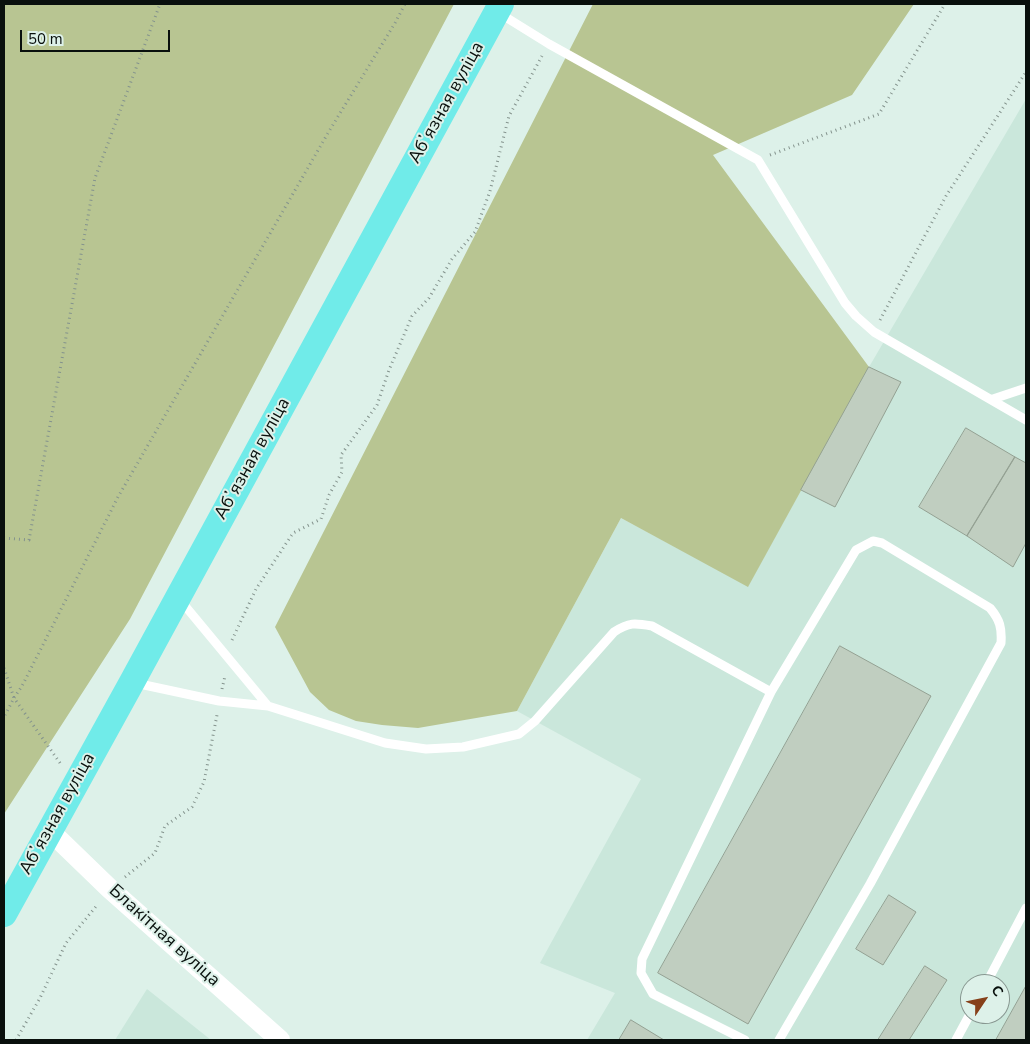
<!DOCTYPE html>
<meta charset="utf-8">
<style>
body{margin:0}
#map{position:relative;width:1030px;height:1044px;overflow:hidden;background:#ddf1e9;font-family:"Nunito Sans",sans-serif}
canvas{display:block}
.frame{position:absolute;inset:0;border:5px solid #09100d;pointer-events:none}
.north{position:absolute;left:960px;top:974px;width:50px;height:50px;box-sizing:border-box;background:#ddf1e9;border:1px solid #889791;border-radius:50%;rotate:56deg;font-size:14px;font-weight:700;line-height:20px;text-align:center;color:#09100d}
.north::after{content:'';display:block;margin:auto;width:18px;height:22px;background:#86401a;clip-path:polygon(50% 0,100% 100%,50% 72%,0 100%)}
.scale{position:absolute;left:20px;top:30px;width:150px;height:22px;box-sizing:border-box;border:2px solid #09100d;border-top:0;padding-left:6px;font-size:15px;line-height:18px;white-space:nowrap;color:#09100d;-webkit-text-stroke:4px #ddf1e9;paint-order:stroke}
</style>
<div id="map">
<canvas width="1030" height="1044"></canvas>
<div class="frame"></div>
<div class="north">С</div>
<div class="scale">50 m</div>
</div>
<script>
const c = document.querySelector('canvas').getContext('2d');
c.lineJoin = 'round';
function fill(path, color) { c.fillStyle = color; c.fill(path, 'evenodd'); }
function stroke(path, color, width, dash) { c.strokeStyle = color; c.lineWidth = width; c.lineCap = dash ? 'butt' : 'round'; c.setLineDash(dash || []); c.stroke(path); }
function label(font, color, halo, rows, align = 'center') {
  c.font = font + ' "Nunito Sans",sans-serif'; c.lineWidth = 4; c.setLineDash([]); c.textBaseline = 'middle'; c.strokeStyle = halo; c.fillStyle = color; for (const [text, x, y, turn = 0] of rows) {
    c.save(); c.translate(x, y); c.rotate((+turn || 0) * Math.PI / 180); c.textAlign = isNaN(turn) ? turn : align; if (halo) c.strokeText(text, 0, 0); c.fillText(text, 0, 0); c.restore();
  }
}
fill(new Path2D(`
 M1026 99V1040H587L615 993 540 963 641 779 517 711 621 518 748 586 869 367ZM970 984H1000V1014H970Z
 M147 989 211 1040H115Z`), '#cae7db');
fill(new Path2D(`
 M4 4H454L130 619 4 814Z
 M593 4H914L852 95 713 155 869 367 748 587 621 518 517 711 418 728 382 725 356 721 329 710 310 692 275 627Z`), '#b8c592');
const building = new Path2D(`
 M869 367 901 382 835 507 801 490Z
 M966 428 1015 457 967 536 919 507Z
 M1015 457 1026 463V543L1013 567 967 536Z
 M840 646 931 696 748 1024 658 973Z
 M889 895 916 912 883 965 856 949Z
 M925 966 947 980 909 1040H878Z
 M1026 986V1040H996Z
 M631 1020 664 1040H619Z`);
fill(building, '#c0cec0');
stroke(building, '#94a193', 1);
stroke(new Path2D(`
 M770 155 879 114 945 4
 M880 320 946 196 1026 72
 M4 538 29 540 95 178 160 4
 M232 640 256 589 293 533 321 519 329 495 342 472 341 455 377 405 389 370 412 316 429 298 452 259 475 232 490 191 509 116 542 56
 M4 668 14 698 4 717
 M222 689 225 676
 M60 763 14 698 22 686 118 497 328 133 395 23 405 4
 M125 877 155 853 165 826 192 807 204 782 217 715
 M16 1040 40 998 66 943 98 904`), '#84938d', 3, [1, 4]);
stroke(new Path2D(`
 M499 13 549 44 758 160 845 303 856 316 874 332 1026 420
 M993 399 1026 388
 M181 601 268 706
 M135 683 219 701 268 706 385 743 426 749 463 747 519 734 535 721 614 632C629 622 635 623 652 626L771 692 856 550 873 541 882 543 990 608C1000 620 1002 628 1001 643L870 884 779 1040
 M986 984 1026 908
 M745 1040 653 994 641 973 642 959 771 692
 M956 1040 970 1014`), '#fff', 9);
stroke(new Path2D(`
 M49 830 110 889 280 1040`), '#fff', 20);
stroke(new Path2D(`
 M4 914 132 682 501 4`), '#70ebe9', 26);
label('18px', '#09100d', '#ddf1e9', [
 ["Абʼязная вуліца",447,103,-61],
 ["Абʼязная вуліца",253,459,-61],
 ["Абʼязная вуліца",58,814,-61],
 ["Блакітная вуліца",164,936,42]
]);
</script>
